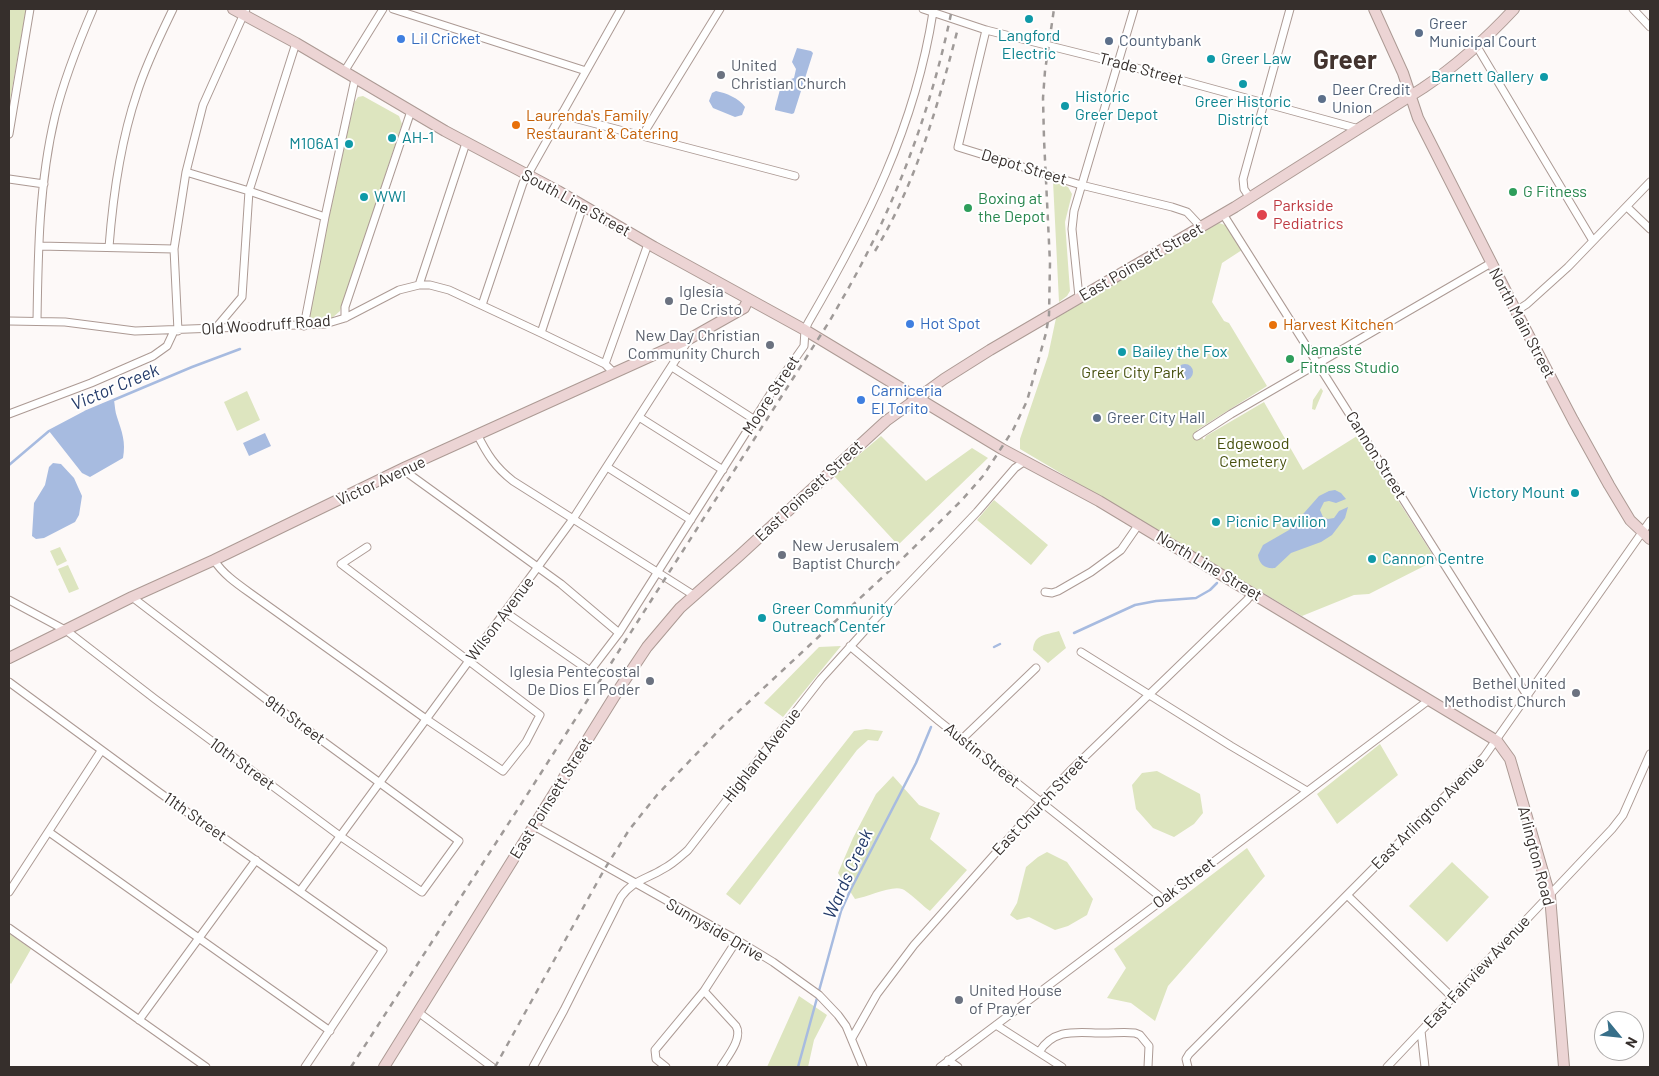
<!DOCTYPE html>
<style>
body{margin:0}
#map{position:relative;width:1659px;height:1076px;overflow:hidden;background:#fdf9f8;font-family:Barlow,sans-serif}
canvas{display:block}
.frame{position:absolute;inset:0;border:10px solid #362f2c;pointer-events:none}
.north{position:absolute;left:1594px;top:1011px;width:50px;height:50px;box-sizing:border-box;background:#fff;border:1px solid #afacab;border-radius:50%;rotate:118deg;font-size:14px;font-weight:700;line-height:20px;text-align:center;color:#362f2c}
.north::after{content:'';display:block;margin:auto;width:18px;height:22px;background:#376f89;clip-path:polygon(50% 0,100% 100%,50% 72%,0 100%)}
</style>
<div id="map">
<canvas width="1659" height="1076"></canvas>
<div class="frame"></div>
<div class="north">N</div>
</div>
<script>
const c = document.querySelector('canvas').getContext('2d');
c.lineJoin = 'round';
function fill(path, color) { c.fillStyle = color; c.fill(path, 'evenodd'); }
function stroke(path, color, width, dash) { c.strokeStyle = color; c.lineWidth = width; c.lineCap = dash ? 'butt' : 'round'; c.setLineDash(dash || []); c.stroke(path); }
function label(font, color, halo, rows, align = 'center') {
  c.font = font + ' Barlow,sans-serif'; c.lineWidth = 4; c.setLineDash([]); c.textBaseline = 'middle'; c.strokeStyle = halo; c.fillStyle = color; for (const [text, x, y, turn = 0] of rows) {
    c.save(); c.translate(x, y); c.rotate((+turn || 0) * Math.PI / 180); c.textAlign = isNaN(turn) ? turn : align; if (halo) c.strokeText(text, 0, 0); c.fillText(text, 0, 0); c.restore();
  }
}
fill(new Path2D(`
 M9 9H26L9 106Z
 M363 96 399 116 402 124 340 311 332 318 310 321 307 318 354 103 358 97Z
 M1053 181 1068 187 1072 194 1065 222 1070 291 1067 296 1059 302Z
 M1219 223 1225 225 1242 250 1222 263 1212 302 1224 321 1229 323 1267 386 1197 430 1204 440 1206 436 1264 402 1303 470 1357 436 1436 560 1369 594 1354 595 1302 616 1020 449V439L1048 356 1056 318Z
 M1321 388 1323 391 1315 410 1312 409 1313 400Z
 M247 391 260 420 237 431 224 402Z
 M881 436 926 481 972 448 988 458 898 545 834 476Z
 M994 500 1048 545 1031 565 977 520Z
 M60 547 67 561 57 566 50 551Z
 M68 565 79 589 69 593 58 569Z
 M1059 631 1066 648 1048 663 1033 650C1034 634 1046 635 1059 631Z
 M841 646 783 717 764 703 819 647Z
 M866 729 883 731 878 741 868 740 857 750 740 905 726 894 854 731Z
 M1380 744 1398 775 1337 824 1317 794Z
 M1157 771 1200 794 1203 813 1194 824 1174 837 1153 828 1136 809 1132 785 1142 773Z
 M893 776 919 805 940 813 930 839 967 870 930 911C924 907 908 891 902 889 892 885 867 897 855 899L838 873 853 838 876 794Z
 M1247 848 1265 876 1168 986 1155 1021 1131 1003 1107 998 1126 968 1114 949Z
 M1047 852 1067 862 1093 899 1087 915 1068 926 1055 930 1029 917 1017 920 1010 915 1017 903 1026 867 1038 857Z
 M1452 862 1489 897 1447 942 1409 906Z
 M9 933 31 949 11 984 9 982Z
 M799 996 827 1015 814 1040 808 1067H767Z`), '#dde5bf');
fill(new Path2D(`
 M797 48 811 51 813 53 794 113 792 114 775 110V108L782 82 794 78 796 69 792 62Z
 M716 91C726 93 739 98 745 107L742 115 735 117 713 108 709 101 712 93Z
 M1177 372a8 8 0 1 1 16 0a8 8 0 1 1-16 0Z
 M114 400C115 406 115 412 117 417 122 432 126 442 123 458L90 477 82 473 49 431 102 404Z
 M265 433 271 446 249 456 243 443Z
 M53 463 61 464 74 478 82 496 79 515 75 522 44 538 36 539 32 536 34 503 45 485 49 467Z
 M1335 490 1341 493 1346 499 1336 503 1329 501 1324 502 1320 510 1323 517 1328 519 1334 518 1339 511 1348 507 1345 518 1332 535 1321 542 1291 553 1275 568C1265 569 1259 564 1258 555L1263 545 1289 530 1319 496 1329 491Z`), '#a7bbe0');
stroke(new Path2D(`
 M9 465 49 431 85 412 192 367 240 349
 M1074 633 1135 605 1156 601 1196 598 1210 590 1217 583
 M994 647 1000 644
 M798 1067 841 911 850 891 916 763 931 727`), '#a7bbe0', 2.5);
const street = new Path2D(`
 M393 9 586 71
 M923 9 986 30 1118 63 1359 129
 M1633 9 1650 27
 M986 30 958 147 1081 185 1172 207 1187 212 1201 227
 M1476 45 1593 241
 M344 72 383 9
 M562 113 570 117 795 176
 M9 134 30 9
 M642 136 720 9
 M186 172 249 191 325 217
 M9 179 44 184
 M1250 198 1244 189 1243 179 1290 9
 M1627 207 1650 229
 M1223 214 1528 697
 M39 246 174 249
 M109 247C113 195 120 143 137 93 146 64 160 36 173 9
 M419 285 466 143
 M1079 297 1072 229 1074 211 1134 9
 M482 305 523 183 621 9
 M1516 311 1527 304 1568 267 1650 182
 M345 318V307L411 111
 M9 321 65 322 135 331 325 324 345 318 399 290 419 285H430L449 290 541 333 605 364 614 373
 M37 321C38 252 39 183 55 116 64 79 78 44 93 9
 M304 326 325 217 355 79
 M215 329 242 297 249 191 296 43
 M178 331 174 249 186 172 203 105 246 9
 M541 333 583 206
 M605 364 648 244
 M672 367 755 420
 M9 414 91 383 153 356 167 346 174 331
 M639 417 723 470
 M477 434C487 454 495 467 513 481L695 596
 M1197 436 1231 414 1491 263
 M406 467 409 474 561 584 619 633
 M607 467 691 520
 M214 560C224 576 242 587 257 598L426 719 503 771 526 742 540 715 341 564 367 547
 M1045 592 1052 593 1058 591 1091 572 1121 550 1139 524
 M9 600 67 631 155 699 340 836 422 892 459 841 275 706 132 597
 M505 612 590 671 619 633 773 390 804 346 805 330 808 323C866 223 915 128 933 12
 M850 646 939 721 1163 899
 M1081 652 1231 746 1307 791
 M9 682 160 793 383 950 305 1067
 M962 739 1036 668
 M534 826 737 940 773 962 819 995 838 1015 846 1026 863 1067
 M49 832 330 1031
 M300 891 573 519 689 339
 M9 892 101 751
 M1347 895 1453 998
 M9 928 206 1067
 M704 991 737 940
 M418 1012 492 1067
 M139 1020 256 860
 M996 1025 1062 1067
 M1421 1031 1425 1067
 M852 1038 877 994 914 945 1041 802 1070 771 1247 600 1253 592
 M1039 1052C1055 1027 1078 1033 1104 1033 1114 1033 1125 1032 1135 1033L1140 1035 1149 1046 1148 1067
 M948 1060 958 1067
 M533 1067 564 1010 621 897C633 880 647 879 663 869 673 864 680 857 688 850L821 679 877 617 977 512 1015 468 1025 461
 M666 1067 656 1059 655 1050 704 991 736 1026C743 1038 728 1056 721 1067
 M940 1067 1429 700
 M1188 1067 1186 1059 1189 1054 1484 757 1650 521
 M1387 1067 1612 829 1623 815 1650 754`);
const secondary = new Path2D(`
 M233 9 296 43 445 131 558 191 654 247 805 330 1002 449 1099 501 1497 741 1510 759 1550 896 1564 1067
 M1374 9 1403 73 1418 118 1516 311 1573 420 1609 485 1630 520 1650 539
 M9 658 132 597 214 560 406 467 689 339 744 308 748 300
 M384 1067 619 689 647 647 680 608 739 556 886 421 944 379 990 350 1235 207 1423 88C1456 66 1487 38 1514 9`);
stroke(street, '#ac9a94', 9);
stroke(secondary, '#ac9a94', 12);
stroke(street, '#fff', 7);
stroke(secondary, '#ecd4d4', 10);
stroke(new Path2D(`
 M875 251C916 183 937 108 957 32
 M351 1067 525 798 829 322C840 303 851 284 861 265 903 185 934 98 952 9
 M495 1067 604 870 629 830 657 795 724 725 901 560 961 501 983 476 1013 430 1027 401 1046 333 1049 315 1050 263 1044 139 1043 98 1045 71 1054 9`), '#9f9a98', 2.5, [6, 6]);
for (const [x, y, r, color] of [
 [1029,19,5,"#0f9aa8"],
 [1419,33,5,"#5c6f8a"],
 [401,39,5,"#3f7fe0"],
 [1109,41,5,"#5c6f8a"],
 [1211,59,5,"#0f9aa8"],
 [721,75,5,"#6b7280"],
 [1544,77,5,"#0f9aa8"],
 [1243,84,5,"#0f9aa8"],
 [1322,99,5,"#5c6f8a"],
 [1065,106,5,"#0f9aa8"],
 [516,125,5,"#e8710a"],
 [392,138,5,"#0f9aa8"],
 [349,144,5,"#0f9aa8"],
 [1513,192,5,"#2e9e5b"],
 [364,197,5,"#0f9aa8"],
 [968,208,5,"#2e9e5b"],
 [1262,215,6,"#e0444e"],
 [669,301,5,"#6b7280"],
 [910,324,5,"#3f7fe0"],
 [1273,325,5,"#e8710a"],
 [770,345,5,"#6b7280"],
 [1122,352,5,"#0f9aa8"],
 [1290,359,5,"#2e9e5b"],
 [861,400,5,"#3f7fe0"],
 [1097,418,5,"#5c6f8a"],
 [1575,493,5,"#0f9aa8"],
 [1216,522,5,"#0f9aa8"],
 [782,555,5,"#6b7280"],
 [1372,559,5,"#0f9aa8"],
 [762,618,5,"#0f9aa8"],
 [650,681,5,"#6b7280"],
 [1576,693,5,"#6b7280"],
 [959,1000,5,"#6b7280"]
]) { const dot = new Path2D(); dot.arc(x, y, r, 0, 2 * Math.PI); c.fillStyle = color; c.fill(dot); stroke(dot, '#fff', 2); }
label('16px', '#4e5e75', '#fff', [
 ["Greer",1429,24],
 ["Municipal Court",1429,42],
 ["Countybank",1119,41],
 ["Deer Credit",1332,90],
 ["Union",1332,108],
 ["Greer City Hall",1107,418]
], 'left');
label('16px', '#0d838f', '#fff', [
 ["Langford",1029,36,"center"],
 ["Electric",1029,54,"center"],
 ["Greer Law",1221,59],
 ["Barnett Gallery",1534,77,"right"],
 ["Historic",1075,97],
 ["Greer Depot",1075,115],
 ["Greer Historic",1243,102,"center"],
 ["District",1243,120,"center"],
 ["AH-1",402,138],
 ["M106A1",339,144,"right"],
 ["WWI",374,197],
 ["Bailey the Fox",1132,352],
 ["Victory Mount",1565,493,"right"],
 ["Picnic Pavilion",1226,522],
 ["Cannon Centre",1382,559],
 ["Greer Community",772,609],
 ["Outreach Center",772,627]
], 'left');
label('16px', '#366cbe', '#fff', [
 ["Lil Cricket",411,39],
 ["Hot Spot",920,324],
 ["Carniceria",871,391],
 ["El Torito",871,409]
], 'left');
label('16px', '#5b616d', '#fff', [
 ["United",731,66],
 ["Christian Church",731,84],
 ["Iglesia",679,292],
 ["De Cristo",679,310],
 ["New Day Christian",760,336,"right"],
 ["Community Church",760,354,"right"],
 ["New Jerusalem",792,546],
 ["Baptist Church",792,564],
 ["Iglesia Pentecostal",640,672,"right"],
 ["De Dios El Poder",640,690,"right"],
 ["Bethel United",1566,684,"right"],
 ["Methodist Church",1566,702,"right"],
 ["United House",969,991],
 ["of Prayer",969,1009]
], 'left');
label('16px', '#362f2c', '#fff', [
 ["Trade Street",1141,69,15],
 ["Depot Street",1024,167,17],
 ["South Line Street",576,203,29],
 ["East Poinsett Street",1141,262,-30],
 ["North Main Street",1522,323,62],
 ["Old Woodruff Road",266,325,-4],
 ["Moore Street",771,395,-57],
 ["Cannon Street",1376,455,58],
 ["Victor Avenue",381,481,-25],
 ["East Poinsett Street",809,491,-43],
 ["North Line Street",1209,566,31],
 ["Wilson Avenue",500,619,-53],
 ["9th Street",295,720,36],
 ["Highland Avenue",762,755,-52],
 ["Austin Street",982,755,39],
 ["10th Street",242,764,36],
 ["East Poinsett Street",551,798,-58],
 ["East Church Street",1040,805,-47],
 ["East Arlington Avenue",1428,813,-45],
 ["11th Street",195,817,35],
 ["Arlington Road",1536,856,75],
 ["Oak Street",1184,883,-37],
 ["Sunnyside Drive",715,930,30],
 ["East Fairview Avenue",1477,972,-47]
]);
label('16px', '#c56008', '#fff', [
 ["Laurenda's Family",526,116],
 ["Restaurant & Catering",526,134],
 ["Harvest Kitchen",1283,325]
], 'left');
label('16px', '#27864d', '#fff', [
 ["G Fitness",1523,192],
 ["Boxing at",978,199],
 ["the Depot",978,217],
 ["Namaste",1300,350],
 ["Fitness Studio",1300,368]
], 'left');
label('16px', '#be3a42', '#fff', [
 ["Parkside",1273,206],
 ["Pediatrics",1273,224]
], 'left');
label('16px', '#47500e', '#fff', [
 ["Greer City Park",1133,373],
 ["Edgewood",1253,444],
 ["Cemetery",1253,462]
]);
label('italic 18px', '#243b6a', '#fff', [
 ["Victor Creek",115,387,-23],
 ["Wards Creek",848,874,-66]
]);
label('bold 26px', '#43342f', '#fff', [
 ["Greer",1345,60]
]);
</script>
